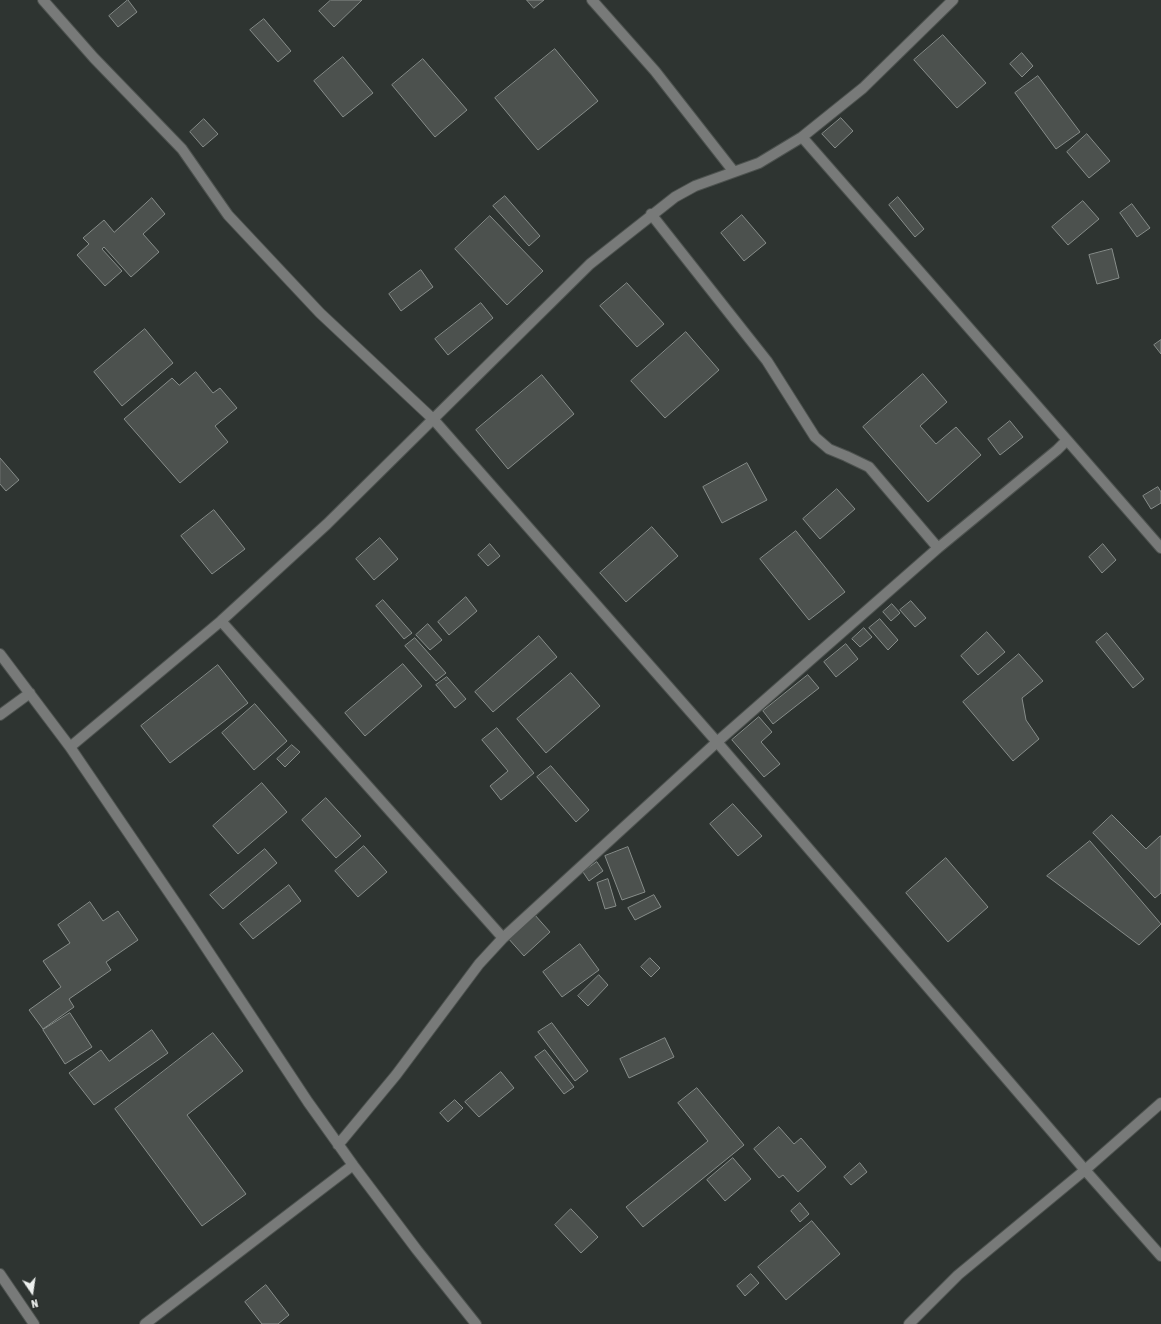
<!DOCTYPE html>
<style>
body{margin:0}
#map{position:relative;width:1161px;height:1324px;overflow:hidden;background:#2e3431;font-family:"Asap Condensed",sans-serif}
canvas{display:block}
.north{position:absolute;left:12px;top:1272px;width:40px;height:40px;-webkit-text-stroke:3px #252a27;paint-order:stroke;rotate:167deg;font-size:11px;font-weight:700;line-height:16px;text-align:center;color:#edf0ee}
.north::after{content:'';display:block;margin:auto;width:14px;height:18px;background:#edf0ee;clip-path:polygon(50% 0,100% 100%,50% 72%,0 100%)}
</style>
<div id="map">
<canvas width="1161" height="1324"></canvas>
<div class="north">N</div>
</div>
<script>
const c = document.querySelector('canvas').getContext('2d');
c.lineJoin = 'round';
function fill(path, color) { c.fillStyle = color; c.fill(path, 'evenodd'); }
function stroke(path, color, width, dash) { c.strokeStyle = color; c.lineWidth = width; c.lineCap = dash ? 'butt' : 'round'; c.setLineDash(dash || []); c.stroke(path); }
const building = new Path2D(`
 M128 0 137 12 118 27 109 16Z
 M331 0H362L334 27 319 11Z
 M527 0H544L534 8Z
 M264 19 291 51 278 62 250 30Z
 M943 35 986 83 957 108 914 60Z
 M555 49 598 101 538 150 495 98Z
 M1022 53 1033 66 1022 77 1010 64Z
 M343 57 373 93 343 117 314 81Z
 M423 59 467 110 435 137 392 85Z
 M1038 76 1080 132 1056 149 1015 93Z
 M841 118 853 131 835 148 822 134Z
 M204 119 218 134 203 147 190 132Z
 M1087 134 1110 161 1089 178 1067 152Z
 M505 196 540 236 529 246 493 206Z
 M898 197 924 229 915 237 889 205Z
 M152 198 165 214 143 234 159 252 131 277 104 247 102 249 122 271 105 286 77 255 89 244 83 238 104 220 114 232Z
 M1083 201 1099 219 1068 245 1052 227Z
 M1132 204 1150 228 1137 237 1120 213Z
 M742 215 766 243 744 261 721 233Z
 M490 216 543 271 507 305 455 249Z
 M1112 249 1119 278 1097 284 1089 255Z
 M421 270 433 287 401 311 389 294Z
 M627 283 664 324 637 347 600 306Z
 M481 303 493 318 448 355 435 339Z
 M145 329 173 363 122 406 94 372Z
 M686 332 719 370 665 418 631 381Z
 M1161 340V354L1154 345Z
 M196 372 213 393 220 388 237 408 215 426 228 442 180 483 124 419 172 378 179 385Z
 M923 374 947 402 920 426 936 444 956 427 981 455 928 502 863 427Z
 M542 375 574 414 508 469 476 430Z
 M1010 421 1023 437 1000 455 988 439Z
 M0 458 19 480 6 491 0 484Z
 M747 463 767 500 722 523 703 487Z
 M1158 487 1161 492V503L1151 509 1143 496Z
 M837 489 855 509 820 539 803 519Z
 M214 510 245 549 212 574 181 536Z
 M652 527 678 556 626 602 600 573Z
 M796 531 845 592 809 620 760 559Z
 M380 538 398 559 374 580 356 559Z
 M490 544 500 556 488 566 478 555Z
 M1103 544 1116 560 1102 573 1089 557Z
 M466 597 477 611 449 635 438 622Z
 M383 600 412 633 404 639 376 606Z
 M911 601 926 618 915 627 900 610Z
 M892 604 900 613 891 621 883 612Z
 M880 619 898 640 888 650 869 628Z
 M428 624 442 640 430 650 416 635Z
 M864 628 872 637 860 647 852 639Z
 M987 632 1005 652 978 675 961 656Z
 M1107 633 1144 679 1133 688 1096 642Z
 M539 636 557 657 493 712 475 692Z
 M415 638 446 673 436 681 405 646Z
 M846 644 858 659 836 677 824 662Z
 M1019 654 1043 681 1022 698 1026 720 1039 739 1013 761 963 702Z
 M403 664 422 686 365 736 345 713Z
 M218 665 248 703 170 763 141 726Z
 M571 673 600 706 546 753 517 719Z
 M808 675 819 688 773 724 763 711Z
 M447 677 466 699 455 708 436 685Z
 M255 704 287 741 254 770 222 733Z
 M759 717 772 732 761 742 780 764 764 777 732 740Z
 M497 728 534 773 501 800 490 786 508 771 482 740Z
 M292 745 300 752 285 767 277 759Z
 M551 766 589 810 576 822 537 777Z
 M262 783 287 812 238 854 213 826Z
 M326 798 361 836 336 858 302 820Z
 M733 804 762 836 738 856 710 824Z
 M1112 815 1146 849 1160 836H1161V893L1155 898 1093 833Z
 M1090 841 1161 924 1139 945 1047 876Z
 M364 846 387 872 358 897 335 871Z
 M628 847 645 892 622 900 605 856Z
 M265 849 277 863 223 909 210 895Z
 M946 858 988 907 948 942 906 893Z
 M597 862 603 871 589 881 583 872Z
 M608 879 616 906 605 909 597 883Z
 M289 885 301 901 253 939 240 924Z
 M654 895 661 907 635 920 628 908Z
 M90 902 103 921 118 911 138 940 106 962 111 970 69 999 74 1007 43 1029 29 1010 61 987 43 961 70 943 58 925Z
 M534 914 550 932 524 956 507 937Z
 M580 944 599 970 562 997 543 972Z
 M650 958 660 968 651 977 641 967Z
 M599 975 608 985 588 1006 578 996Z
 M70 1013 92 1047 65 1064 43 1030Z
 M552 1023 588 1071 575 1081 538 1032Z
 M152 1030 168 1053 94 1105 69 1073 101 1050 109 1061Z
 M213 1033 243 1071 187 1115 246 1194 202 1226 115 1109Z
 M665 1038 674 1057 629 1078 620 1059Z
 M545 1050 574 1087 564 1094 535 1057Z
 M501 1072 514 1088 479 1117 465 1102Z
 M697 1088 744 1145 643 1227 626 1207 708 1141 678 1103Z
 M455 1100 463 1108 448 1122 440 1113Z
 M779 1127 794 1144 801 1138 826 1167 798 1192 783 1175 779 1178 754 1149Z
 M733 1158 751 1179 725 1201 707 1180Z
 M860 1163 867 1172 851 1185 844 1177Z
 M800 1203 809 1214 800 1222 791 1211Z
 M571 1209 598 1237 581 1253 555 1225Z
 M812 1221 840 1254 786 1300 758 1267Z
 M751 1274 759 1283 745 1296 737 1286Z
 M266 1285 289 1315 278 1324H262L245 1302Z`);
fill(building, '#4c514e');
stroke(building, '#878d8a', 1);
const minor = new Path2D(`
 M43 0 94 58 182 149 228 215 320 313 434 420 717 742 1085 1170 1161 1256
 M592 0 655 71 734 172
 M802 137 1067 440
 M651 214 767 361 815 437 829 449 846 456 869 467 938 548
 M221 621 503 938 479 964 396 1075 338 1145
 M0 654 70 747 191 925 308 1102 353 1165 417 1250 476 1324
 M0 715 30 693
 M70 747 221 621 327 524 590 264 675 197 695 186 759 163 802 137 863 88 953 0
 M503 938 717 742 938 548 1057 450 1067 440 1161 548
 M0 1274 34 1324
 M145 1324 353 1165
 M909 1324 958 1275 1085 1170 1161 1103`);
stroke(minor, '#4d524f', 12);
stroke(minor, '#787a79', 10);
</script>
